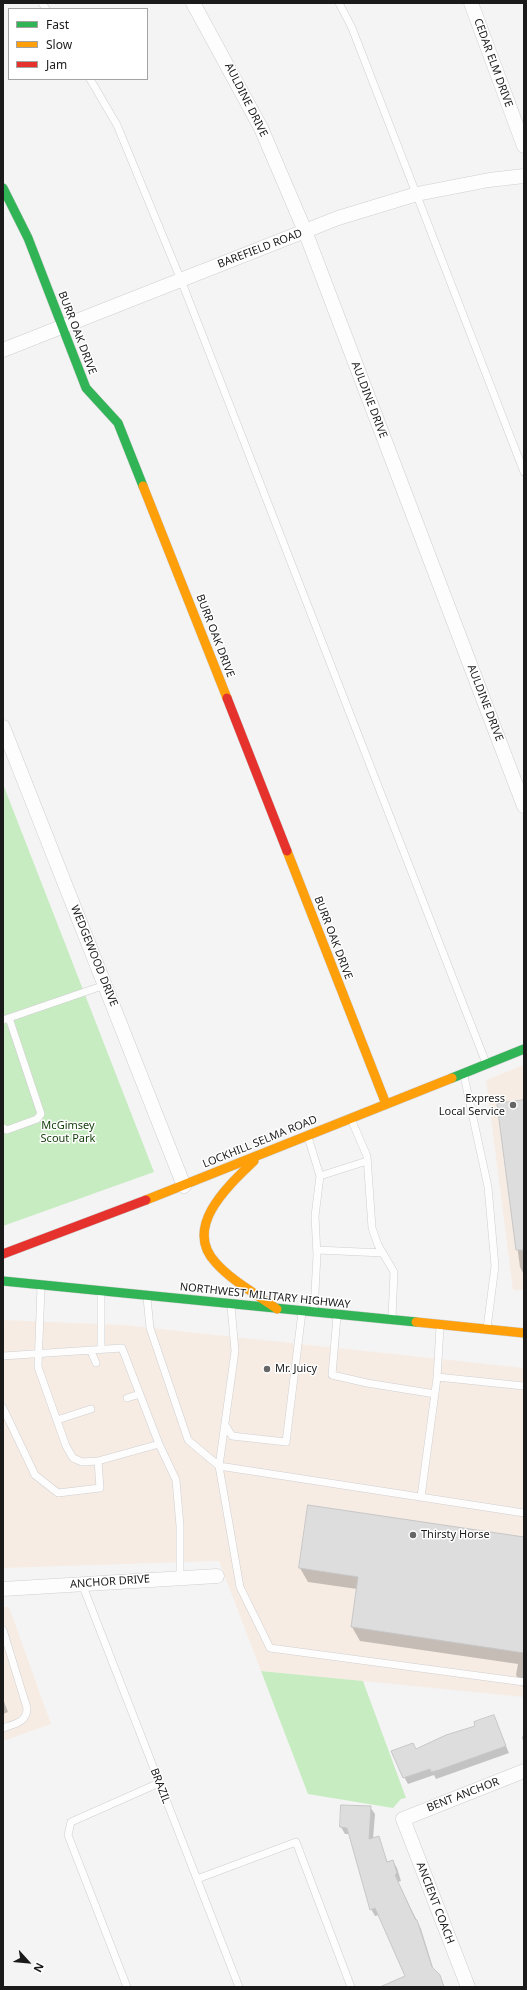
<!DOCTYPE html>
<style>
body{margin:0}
#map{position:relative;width:527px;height:1990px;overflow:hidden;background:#f4f4f5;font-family:"Noto Sans",sans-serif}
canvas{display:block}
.frame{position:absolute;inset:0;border:4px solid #1b1a1b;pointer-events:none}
.legend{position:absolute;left:8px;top:8px;width:140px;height:72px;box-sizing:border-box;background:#fff;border:1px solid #a4a3a4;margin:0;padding:5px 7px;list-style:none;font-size:12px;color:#1b1a1b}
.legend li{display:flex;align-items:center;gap:8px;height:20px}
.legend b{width:20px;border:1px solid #a4a3a4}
.north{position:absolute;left:8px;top:1942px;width:40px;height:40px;-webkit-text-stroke:3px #fff;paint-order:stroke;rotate:117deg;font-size:11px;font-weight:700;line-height:16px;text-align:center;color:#1b1a1b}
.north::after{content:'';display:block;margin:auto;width:14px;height:18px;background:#1b1a1b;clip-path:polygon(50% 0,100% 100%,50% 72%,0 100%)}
</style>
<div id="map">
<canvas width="527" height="1990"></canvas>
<div class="frame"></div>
<ul class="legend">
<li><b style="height:5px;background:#30b455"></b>Fast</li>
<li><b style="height:5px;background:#ff9f0a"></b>Slow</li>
<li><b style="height:5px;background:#e5322d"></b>Jam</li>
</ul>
<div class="north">N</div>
</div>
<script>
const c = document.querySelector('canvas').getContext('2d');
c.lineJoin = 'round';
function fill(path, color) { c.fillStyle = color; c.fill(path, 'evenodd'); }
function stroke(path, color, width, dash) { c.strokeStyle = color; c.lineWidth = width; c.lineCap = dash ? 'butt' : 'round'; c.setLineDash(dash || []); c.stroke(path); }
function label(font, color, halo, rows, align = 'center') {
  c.font = font + ' "Noto Sans",sans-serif'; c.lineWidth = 3; c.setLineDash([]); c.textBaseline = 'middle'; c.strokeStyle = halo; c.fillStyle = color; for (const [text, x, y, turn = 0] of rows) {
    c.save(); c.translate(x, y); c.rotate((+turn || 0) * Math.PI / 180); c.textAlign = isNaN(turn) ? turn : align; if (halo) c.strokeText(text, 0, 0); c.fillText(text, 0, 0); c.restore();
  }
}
fill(new Path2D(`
 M524 1065V1290H513L486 1080Z
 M3 1320 124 1325 524 1368V1697L261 1671 219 1561 3 1568Z
 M3 1607H9L51 1724 3 1741Z`), '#f7ece4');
fill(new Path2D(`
 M3 784 154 1172 3 1226Z
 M261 1671 363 1681 406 1798 401 1799 393 1808 308 1794Z`), '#c8ecc1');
fill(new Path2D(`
 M524 1101V1275L520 1267 498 1105Z
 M524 1538V1689L516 1675 518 1664 360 1641 352 1627 357 1589 308 1582 300 1568Z
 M3 1699 8 1712 3 1714Z
 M493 1716 509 1753 436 1779 434 1775 408 1784 404 1777 416 1750 476 1727Z
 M524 1732V1742L522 1738Z
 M370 1807 375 1814 373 1839 378 1838 388 1863 393 1861 397 1868 401 1881 398 1882 421 1929 434 1971 445 1987H404L406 1977 379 1915 375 1916 371 1909 350 1834H345L341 1827Z`), '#0003');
const building = new Path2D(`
 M524 1100V1250H516L497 1104Z
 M308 1505 524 1537V1653L351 1627 358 1577 299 1568Z
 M494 1715 506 1746 439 1770 431 1772 430 1769 403 1778 391 1751 413 1743 416 1749 446 1735 475 1726 474 1722Z
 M341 1805 371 1806 369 1839 379 1836 387 1862 393 1860 397 1873 395 1875 415 1919 417 1920 432 1967 440 1975 444 1987H380L405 1976 375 1908 370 1910 347 1828 340 1827Z`);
fill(building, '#deddde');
stroke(building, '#c7c7c8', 1);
const lane = new Path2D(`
 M42 3 46 9
 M339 3 352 28 524 472
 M90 79 117 125 181 280 486 1063
 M3 1020 105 985
 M464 1076 488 1187 495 1266 487 1328
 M351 1119 367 1156 372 1228 378 1245 394 1272 392 1318
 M3 1128 7 1130 37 1119 41 1114 9 1018
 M308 1137 320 1176 315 1216 317 1255 314 1311
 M320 1176 367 1161
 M317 1250 383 1253
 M41 1287 38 1367 66 1446 73 1458 82 1462 98 1461
 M101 1293V1350
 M147 1298 150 1328 188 1440 219 1466
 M337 1316 332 1375 367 1383 435 1394
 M91 1351 96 1363
 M3 1356 122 1348 159 1444 98 1461 100 1488 58 1493 35 1475 3 1408
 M437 1377 524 1386
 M127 1398 140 1394
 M57 1420 91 1409
 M225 1425 232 1436 286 1442 302 1312
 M159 1444 176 1480 180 1526V1578
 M219 1466 235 1351 231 1306
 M421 1497 437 1378 440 1327
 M524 1513 219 1466 240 1587 270 1648 524 1682
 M82 1584 239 1987
 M3 1630 27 1708C27 1722 15 1724 3 1728
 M197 1879 296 1842 351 1987
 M127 1987 68 1835 71 1822 159 1783`);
const street = new Path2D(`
 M193 3 261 128 305 231 524 806
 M471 3 524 146
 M3 350 338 218 417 194 489 180 524 176
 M3 727 184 1186
 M3 1589 217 1576
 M468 1987 403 1819 524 1771`);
const fast = new Path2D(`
 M3 188 28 238 86 388 118 423 143 486
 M452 1078 524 1049
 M3 1281 416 1322`);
const slow = new Path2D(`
 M143 486 227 698
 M287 851 386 1104
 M254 1161C229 1185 182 1227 216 1263 233 1282 257 1294 277 1309
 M146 1200 452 1078
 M416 1322 524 1333`);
const jam = new Path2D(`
 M227 698 287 851
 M3 1254 146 1200`);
stroke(lane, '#cfcfd0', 8);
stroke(street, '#cfcfd0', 15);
stroke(fast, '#cfcfd0', 10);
stroke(slow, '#cfcfd0', 10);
stroke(jam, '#cfcfd0', 10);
stroke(lane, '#fdfdfe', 7);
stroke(street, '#fdfdfe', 14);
stroke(fast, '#30b455', 9);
stroke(slow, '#ff9f0a', 9);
stroke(jam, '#e5322d', 9);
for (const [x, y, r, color] of [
 [513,1105,4,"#676667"],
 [267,1369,4,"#676667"],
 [413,1535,4,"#676667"]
]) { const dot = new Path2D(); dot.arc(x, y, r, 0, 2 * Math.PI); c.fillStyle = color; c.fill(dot); stroke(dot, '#fff', 1.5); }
label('11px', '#1b1a1b', '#fff', [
 ["CEDAR ELM DRIVE",493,63,70],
 ["AULDINE DRIVE",246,100,63],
 ["BAREFIELD ROAD",260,249,-21],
 ["BURR OAK DRIVE",77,333,69],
 ["AULDINE DRIVE",369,400,69],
 ["BURR OAK DRIVE",215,636,69],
 ["AULDINE DRIVE",485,703,69],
 ["BURR OAK DRIVE",333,938,69],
 ["WEDGEWOOD DRIVE",94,956,68],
 ["LOCKHILL SELMA ROAD",260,1142,-22],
 ["NORTHWEST MILITARY HIGHWAY",265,1296,6],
 ["ANCHOR DRIVE",110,1582,-4],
 ["BRAZIL",160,1786,69],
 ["BENT ANCHOR",463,1795,-21],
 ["ANCIENT COACH",435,1903,69]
]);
label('11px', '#1b1a1b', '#fff', [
 ["Express",505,1099,"right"],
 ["Local Service",505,1112,"right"],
 ["Mr. Juicy",275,1369],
 ["Thirsty Horse",421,1535]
], 'left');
label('11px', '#0e3b04', '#fff', [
 ["McGimsey",68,1126],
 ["Scout Park",68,1139]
]);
</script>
